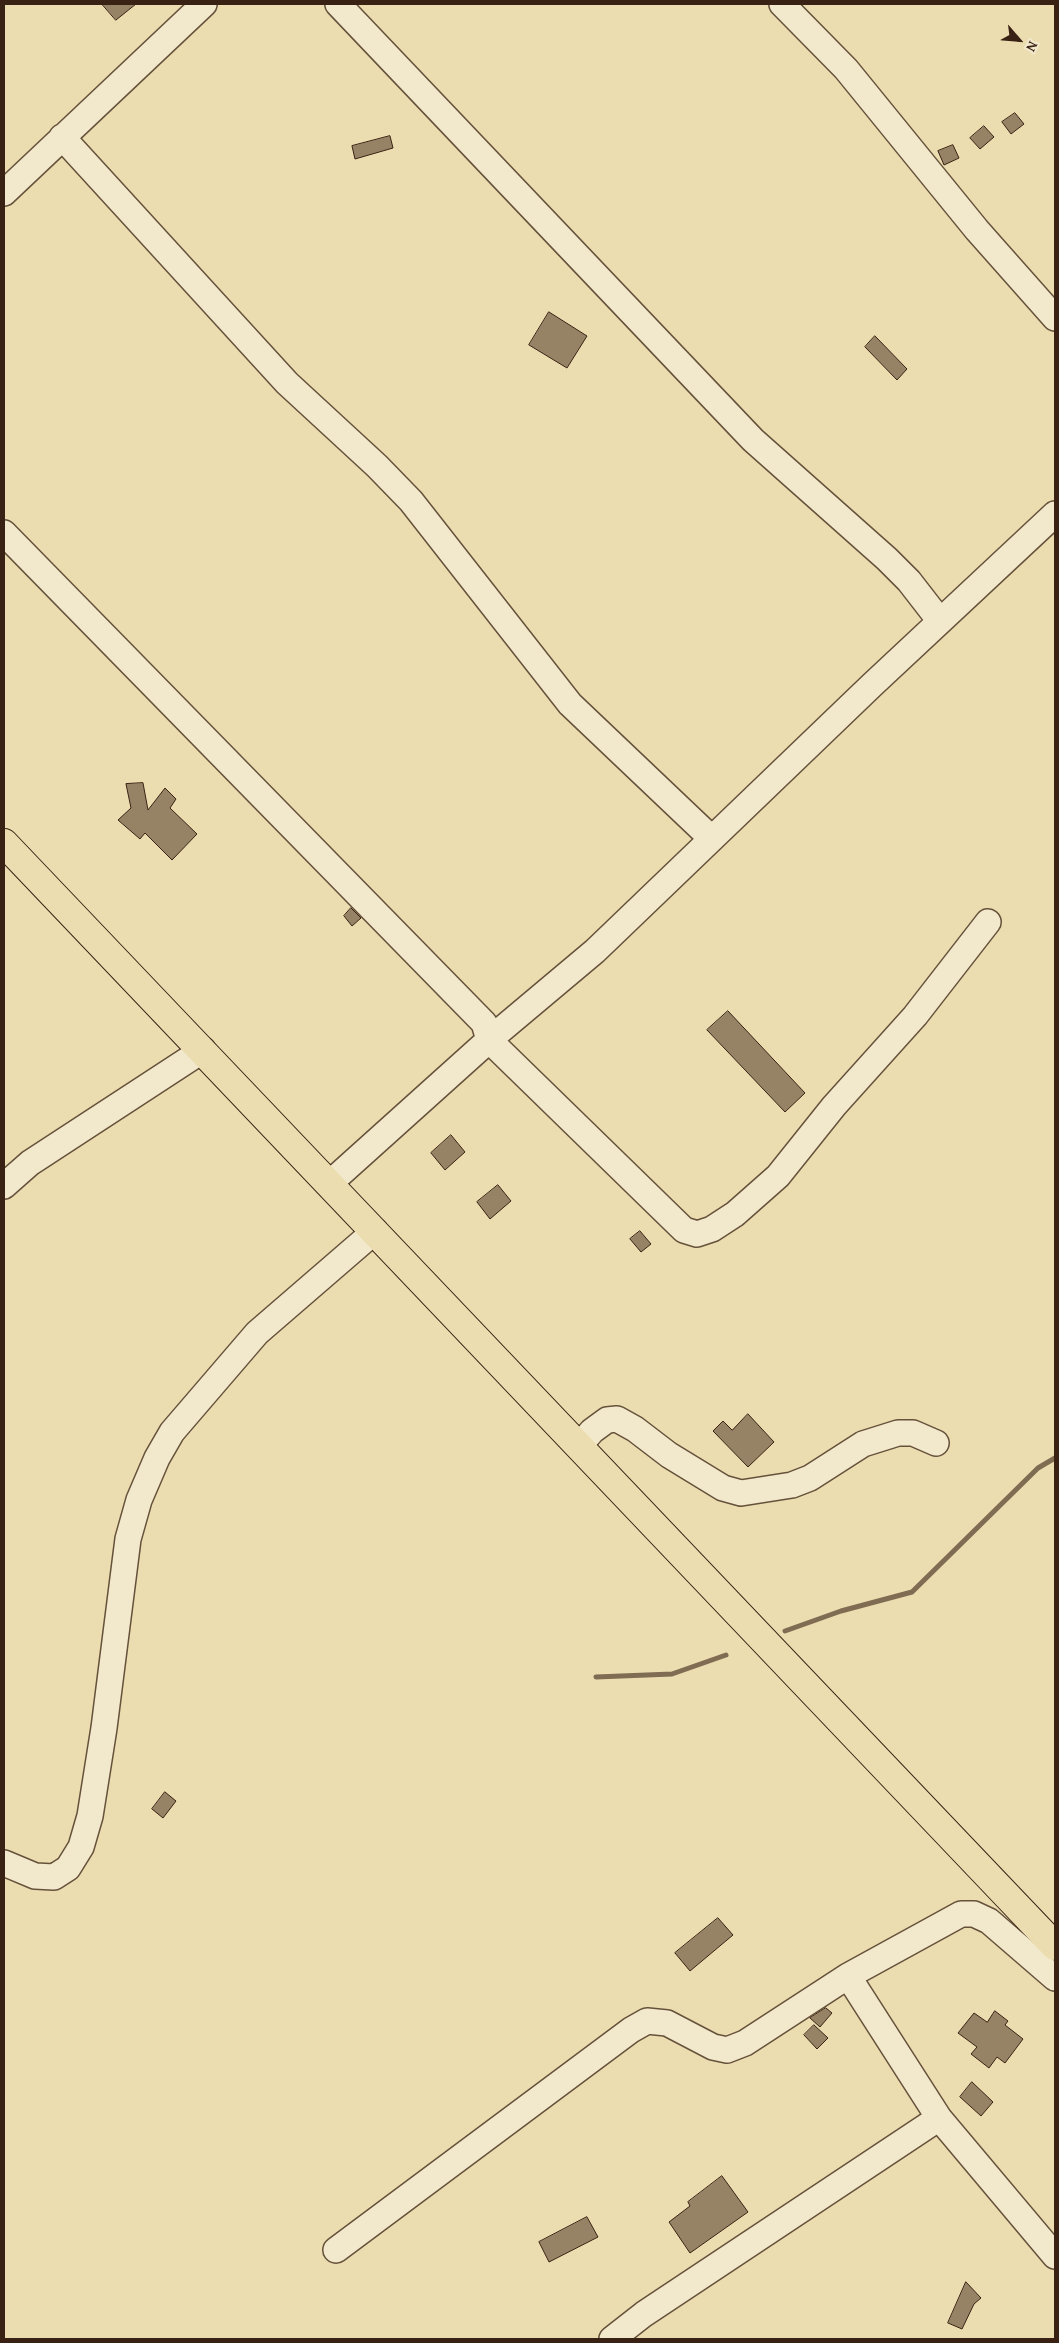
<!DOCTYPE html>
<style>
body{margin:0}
#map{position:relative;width:1059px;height:2343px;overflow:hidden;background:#ebddb0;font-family:"Gentium Book Plus",serif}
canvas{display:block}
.frame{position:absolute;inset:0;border:5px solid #392214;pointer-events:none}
.north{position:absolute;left:994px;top:15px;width:50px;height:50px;-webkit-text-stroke:4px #f2e9cc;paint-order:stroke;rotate:117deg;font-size:14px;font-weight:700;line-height:20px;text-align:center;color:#392214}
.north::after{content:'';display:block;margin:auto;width:18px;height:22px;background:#392214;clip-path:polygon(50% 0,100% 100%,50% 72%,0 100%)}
</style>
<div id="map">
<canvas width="1059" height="2343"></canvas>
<div class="frame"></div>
<div class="north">N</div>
</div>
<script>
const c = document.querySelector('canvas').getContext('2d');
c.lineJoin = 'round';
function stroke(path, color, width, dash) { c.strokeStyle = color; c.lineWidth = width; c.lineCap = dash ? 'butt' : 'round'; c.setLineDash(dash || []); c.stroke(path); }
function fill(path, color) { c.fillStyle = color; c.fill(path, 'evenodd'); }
stroke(new Path2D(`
 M785 1631 841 1611 912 1592 1038 1468 1055 1458
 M596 1677 672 1674 726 1655`), '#7f6c52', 5);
const building = new Path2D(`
 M102 4H136L116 20Z
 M1015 113 1024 124 1011 134 1002 122Z
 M984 126 994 137 980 149 970 138Z
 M390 136 393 148 355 159 352 146Z
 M953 145 959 158 944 165 938 151Z
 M549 312 587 336 567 368 529 345Z
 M875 336 907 369 897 380 865 347Z
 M143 783 148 810 165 788 176 799 170 808 197 834 172 860 145 833 140 839 118 820 131 808 126 784Z
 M351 908 361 918 352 926 344 916Z
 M728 1011 805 1093 785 1112 707 1030Z
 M451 1135 465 1152 445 1170 431 1153Z
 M498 1185 511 1201 490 1219 477 1202Z
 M640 1231 651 1244 641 1252 630 1239Z
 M748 1414 774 1442 748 1467 713 1431 723 1421 732 1430Z
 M165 1792 176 1801 163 1818 152 1809Z
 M718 1918 733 1935 690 1971 675 1953Z
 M826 2008 832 2013 820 2027 810 2018Z
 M995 2011 1008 2021 1005 2025 1023 2039 1005 2063 997 2057 989 2068 971 2054 977 2047 958 2033 974 2013 987 2022Z
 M814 2025 828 2038 817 2049 804 2035Z
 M972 2082 993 2102 981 2116 960 2097Z
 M722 2176 748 2212 690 2253 669 2222 690 2206 688 2202Z
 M587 2217 598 2237 549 2262 539 2242Z
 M966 2282 981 2298 974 2304 962 2329 948 2323Z`);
fill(building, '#968365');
stroke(building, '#392214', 1);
const minor = new Path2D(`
 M338 4 753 440 887 559 909 581 940 621
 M782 4 846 69 977 230 1055 318
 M62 137 287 383 377 466 411 501 570 704 711 838
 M4 193 204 4
 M4 533 484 1023 489 1040 684 1230 697 1234 712 1229 735 1214 778 1176 834 1106 915 1016 988 922
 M330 1183 489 1040 595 951 872 685 1055 514
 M4 1186 30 1163 203 1050
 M580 1445 592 1431 607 1420 617 1419 635 1429 669 1455 723 1488 741 1493 792 1485 810 1478 863 1444 898 1433H913L936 1443
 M4 1863 35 1876 54 1877 68 1868 81 1847 90 1816 104 1728 128 1539 139 1500 157 1458 172 1432 257 1333 375 1231
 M848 1976 939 2118 1055 2256
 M336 2250 631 2030 647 2021 667 2023 713 2047 727 2050 745 2043 848 1976 961 1914H974L989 1921 1055 1978
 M612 2339 644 2314 939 2118`);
const major = new Path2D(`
 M4 843 1055 1946`);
stroke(minor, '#66513b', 28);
stroke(major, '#392214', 30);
stroke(minor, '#f2e9cc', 25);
stroke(major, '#ebddb0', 28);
</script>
